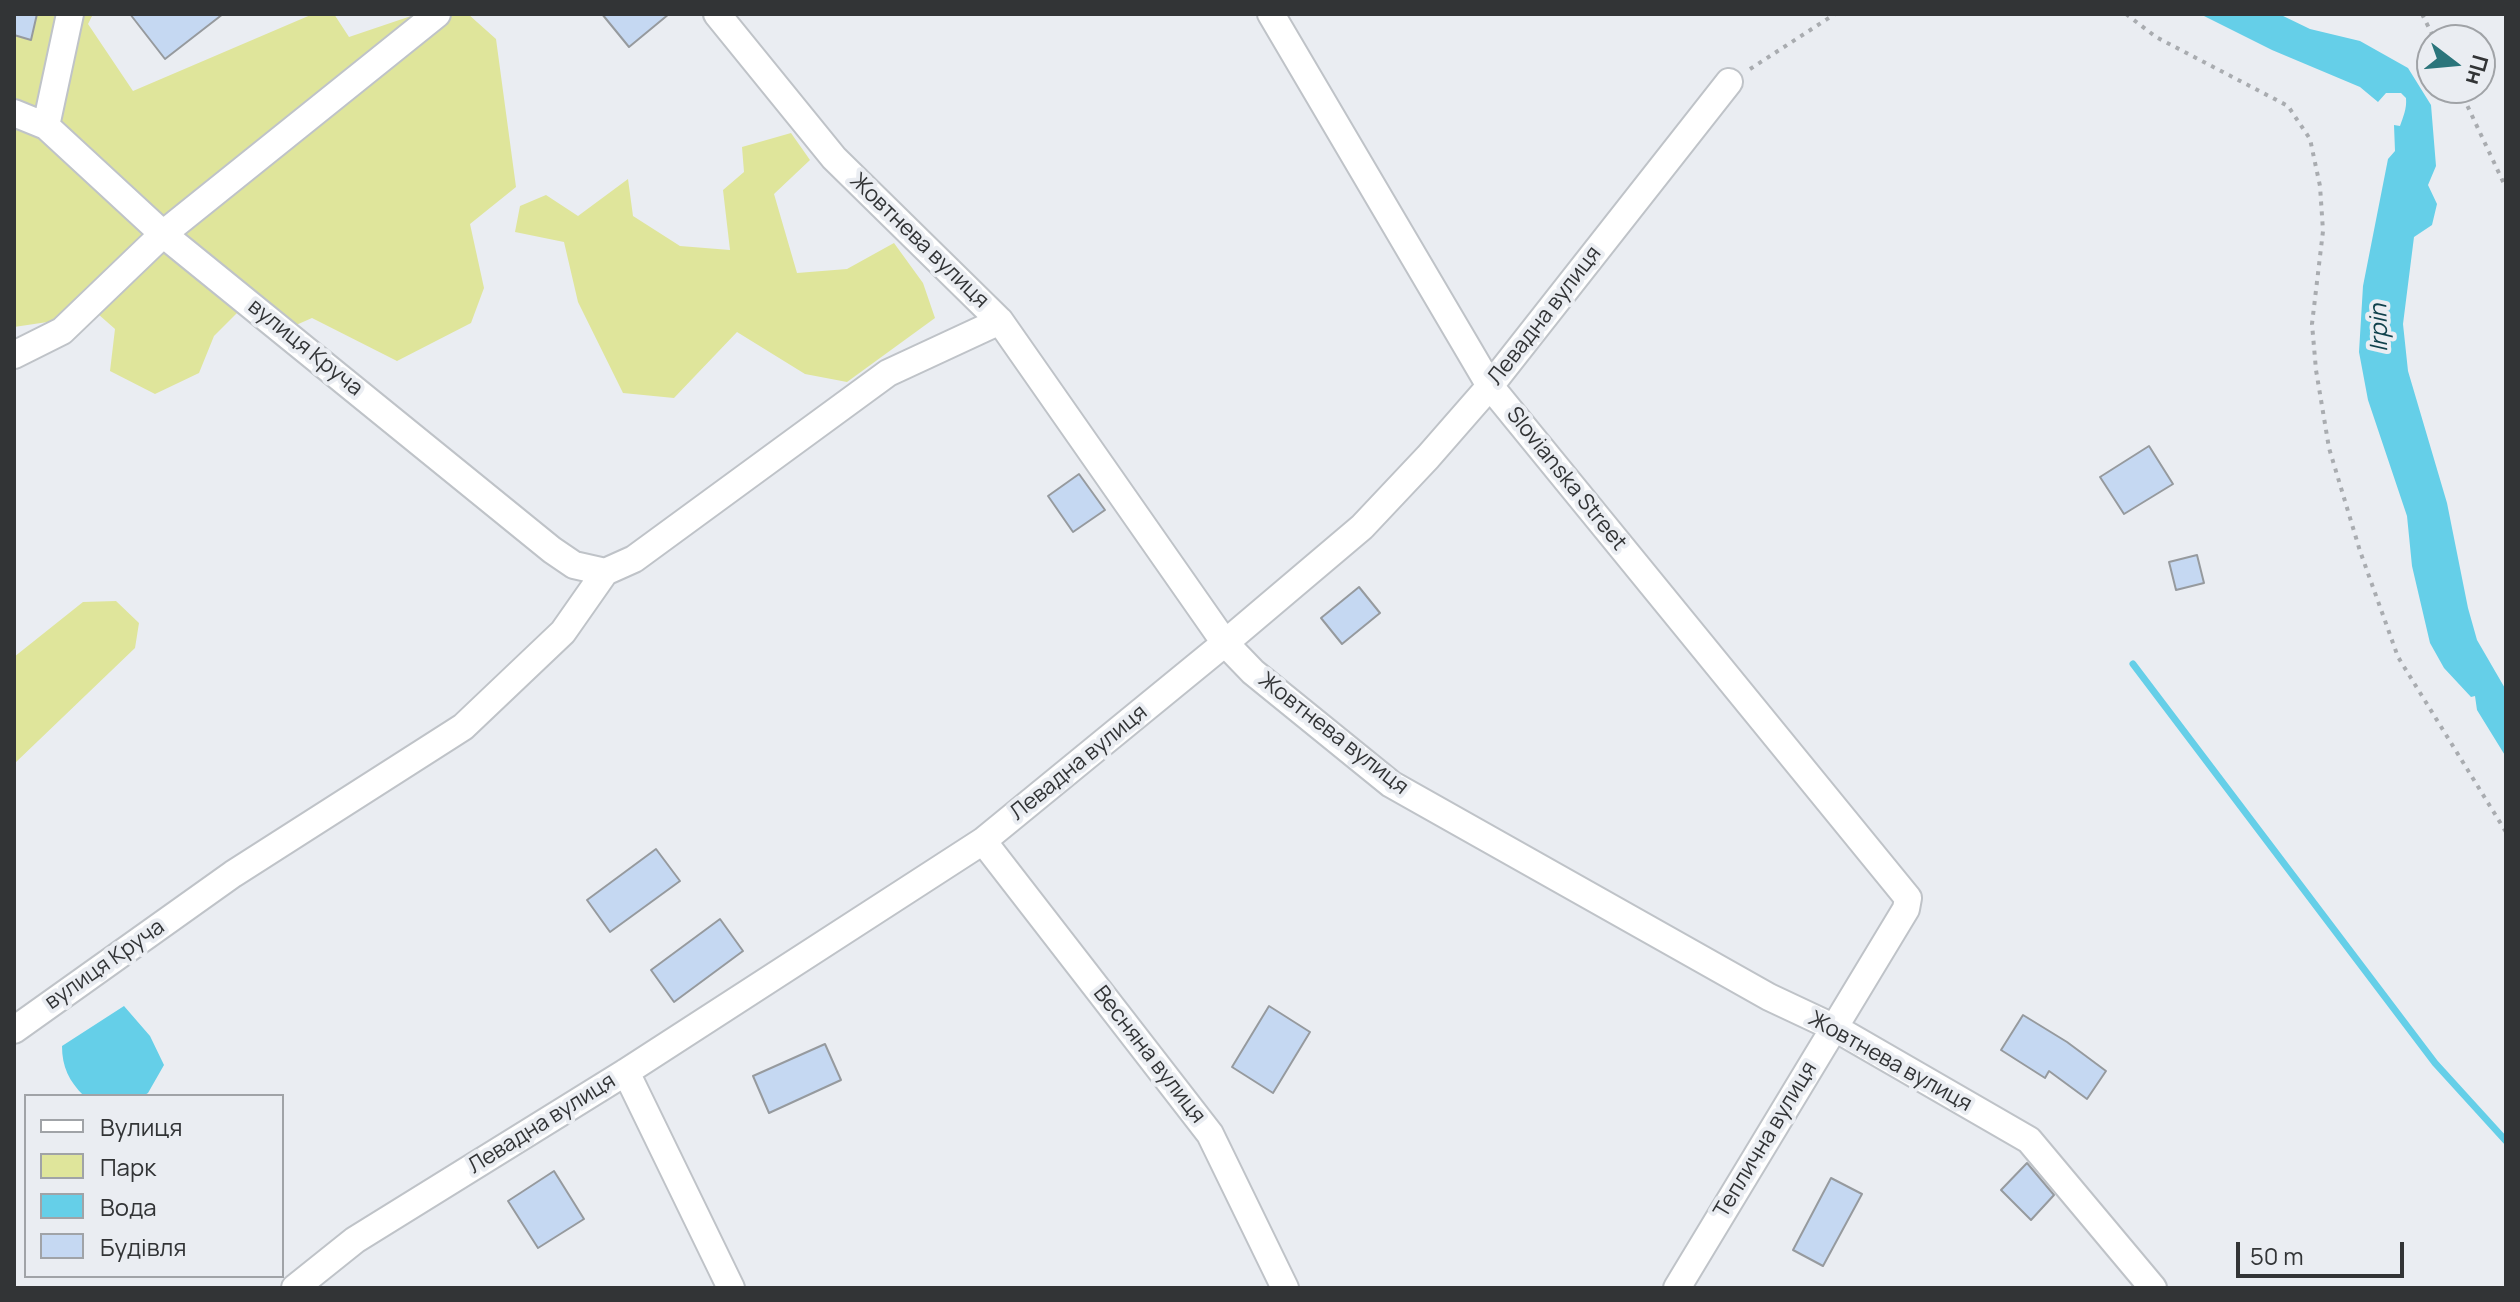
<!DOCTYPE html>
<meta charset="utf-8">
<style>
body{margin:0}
#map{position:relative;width:2520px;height:1302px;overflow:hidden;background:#eaedf2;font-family:Manrope,sans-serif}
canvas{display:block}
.frame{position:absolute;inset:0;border:16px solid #323436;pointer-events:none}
.legend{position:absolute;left:24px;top:1094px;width:260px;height:184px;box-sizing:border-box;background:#eaedf2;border:2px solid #a0a3a7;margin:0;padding:10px 14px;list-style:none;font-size:24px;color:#323436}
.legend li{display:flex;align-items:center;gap:16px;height:40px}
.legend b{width:40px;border:2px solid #a0a3a7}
.north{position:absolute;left:2416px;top:24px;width:80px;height:80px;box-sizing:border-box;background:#eaedf2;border:2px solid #a0a3a7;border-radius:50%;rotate:106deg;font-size:22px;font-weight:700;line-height:32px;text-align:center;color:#323436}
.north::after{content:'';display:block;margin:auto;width:28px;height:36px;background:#2b757b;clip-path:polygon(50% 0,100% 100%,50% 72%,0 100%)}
.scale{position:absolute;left:2236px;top:1242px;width:168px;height:36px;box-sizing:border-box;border:4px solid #323436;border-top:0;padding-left:10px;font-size:24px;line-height:28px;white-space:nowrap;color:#323436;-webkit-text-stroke:6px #eaedf2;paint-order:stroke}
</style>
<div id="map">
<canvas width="2520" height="1302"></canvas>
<div class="frame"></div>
<ul class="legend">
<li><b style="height:10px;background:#fff"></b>Вулиця</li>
<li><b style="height:22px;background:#dfe59b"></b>Парк</li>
<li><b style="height:22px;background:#65cfe8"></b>Вода</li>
<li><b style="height:22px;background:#c5d8f2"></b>Будівля</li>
</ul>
<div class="north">Пн</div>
<div class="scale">50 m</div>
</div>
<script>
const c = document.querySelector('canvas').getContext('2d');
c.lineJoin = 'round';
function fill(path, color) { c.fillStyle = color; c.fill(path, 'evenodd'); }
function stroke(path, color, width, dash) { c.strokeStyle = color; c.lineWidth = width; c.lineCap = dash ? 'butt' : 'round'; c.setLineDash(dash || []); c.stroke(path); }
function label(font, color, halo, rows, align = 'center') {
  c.font = font + ' Manrope,sans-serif'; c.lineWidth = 8; c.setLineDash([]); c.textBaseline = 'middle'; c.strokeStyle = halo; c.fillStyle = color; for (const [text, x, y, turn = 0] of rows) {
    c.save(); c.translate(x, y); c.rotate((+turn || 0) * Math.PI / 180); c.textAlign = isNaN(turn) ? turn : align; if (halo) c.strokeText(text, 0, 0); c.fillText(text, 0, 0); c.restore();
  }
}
fill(new Path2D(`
 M14 14H93L88 24 133 91 313 14H334L349 37 417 14H468L496 39 516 187 470 224 484 288 471 323 397 361 312 318 287 329 246 304 214 336 199 373 155 394 110 371 115 329 81 299 61 320 14 327Z
 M791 133 810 160 774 194 797 273 847 269 894 243 923 283 935 318 847 382 805 374 737 332 674 398 623 393 578 302 564 242 515 232 520 206 546 195 578 216 628 179 633 216 680 246 730 250 723 190 744 172 742 147Z
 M116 601 139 623 135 648 14 764V657L83 602Z`), '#dfe59b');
fill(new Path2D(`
 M2200 14H2279L2310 29 2360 41 2408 68 2431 105 2436 166 2428 185 2437 204 2432 225 2414 237 2403 324 2408 371 2447 503 2468 608 2477 640 2506 690V757L2477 710 2475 696 2471 697 2444 668 2430 643 2412 566 2407 516 2368 400 2359 352 2363 286 2388 159 2395 151 2394 125 2400 126C2403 117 2407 109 2406 98L2401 93H2386L2378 102 2360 87 2272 50Z
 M124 1006 150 1036 164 1065 148 1093 143 1096H84C69 1081 62 1067 62 1046Z`), '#65cfe8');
stroke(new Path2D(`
 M2133 664 2435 1063 2506 1141`), '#65cfe8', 7);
const building = new Path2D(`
 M14 14H37L31 40 14 35Z
 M130 14H223L165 59Z
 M602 14H669L629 47Z
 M2149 446 2173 484 2124 514 2100 477Z
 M1079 474 1105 510 1073 532 1048 496Z
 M2197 555 2204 583 2176 590 2169 562Z
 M1359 587 1380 613 1342 644 1321 618Z
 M656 849 680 881 610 932 587 900Z
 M720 919 743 951 674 1002 651 970Z
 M1269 1006 1310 1032 1273 1093 1232 1067Z
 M2023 1015 2067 1042 2106 1071 2087 1099 2049 1071 2045 1078 2001 1050Z
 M825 1044 841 1080 769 1113 753 1076Z
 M2027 1163 2054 1195 2031 1220 2001 1190Z
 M554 1171 584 1219 538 1248 508 1201Z
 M1831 1178 1862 1194 1823 1266 1793 1250Z`);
fill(building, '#c5d8f2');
stroke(building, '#969a9e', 2);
const minor = new Path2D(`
 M717 14 834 158 1000 321 1225 643 1253 672 1391 784 1769 997 1835 1028 2029 1140 2153 1288
 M1271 14 1490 386 1908 898 1906 909 1677 1288
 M14 113 46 126 163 234 437 14
 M46 126 70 14
 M14 355 62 331 163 234 552 550 574 565 605 572 634 559 888 373 1000 321
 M983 841 1210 1134 1285 1288
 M14 1030 233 874 463 727 563 632 605 572
 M626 1072 731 1288
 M295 1288 355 1240 626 1072 983 841 1225 643 1362 527 1428 457 1490 386 1729 82`);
stroke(minor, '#bfc3c8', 30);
stroke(new Path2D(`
 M2126 14 2156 37 2288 106 2310 139 2320 186 2323 231 2312 324 2316 370 2329 448 2360 551 2398 657 2506 832
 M2422 14 2435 40
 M1750 69 1835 14
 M2459 88 2506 188`), '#a9acb0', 4, [4, 6]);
stroke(minor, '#fff', 26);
label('22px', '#323436', '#eaedf2', [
 ["Жовтнева вулиця",919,241,44],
 ["Левадна вулиця",1545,316,-52],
 ["вулиця Круча",305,348,39],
 ["Slovianska Street",1566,479,51],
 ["Жовтнева вулиця",1333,734,38],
 ["Левадна вулиця",1079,763,-39],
 ["вулиця Круча",105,965,-35],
 ["Весняна вулиця",1149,1055,52],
 ["Жовтнева вулиця",1890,1062,29],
 ["Левадна вулиця",542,1124,-32],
 ["Теплична вулиця",1766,1140,-59]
]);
label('italic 24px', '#0f404b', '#eaedf2', [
 ["Irpin",2380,328,-91]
]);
</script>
